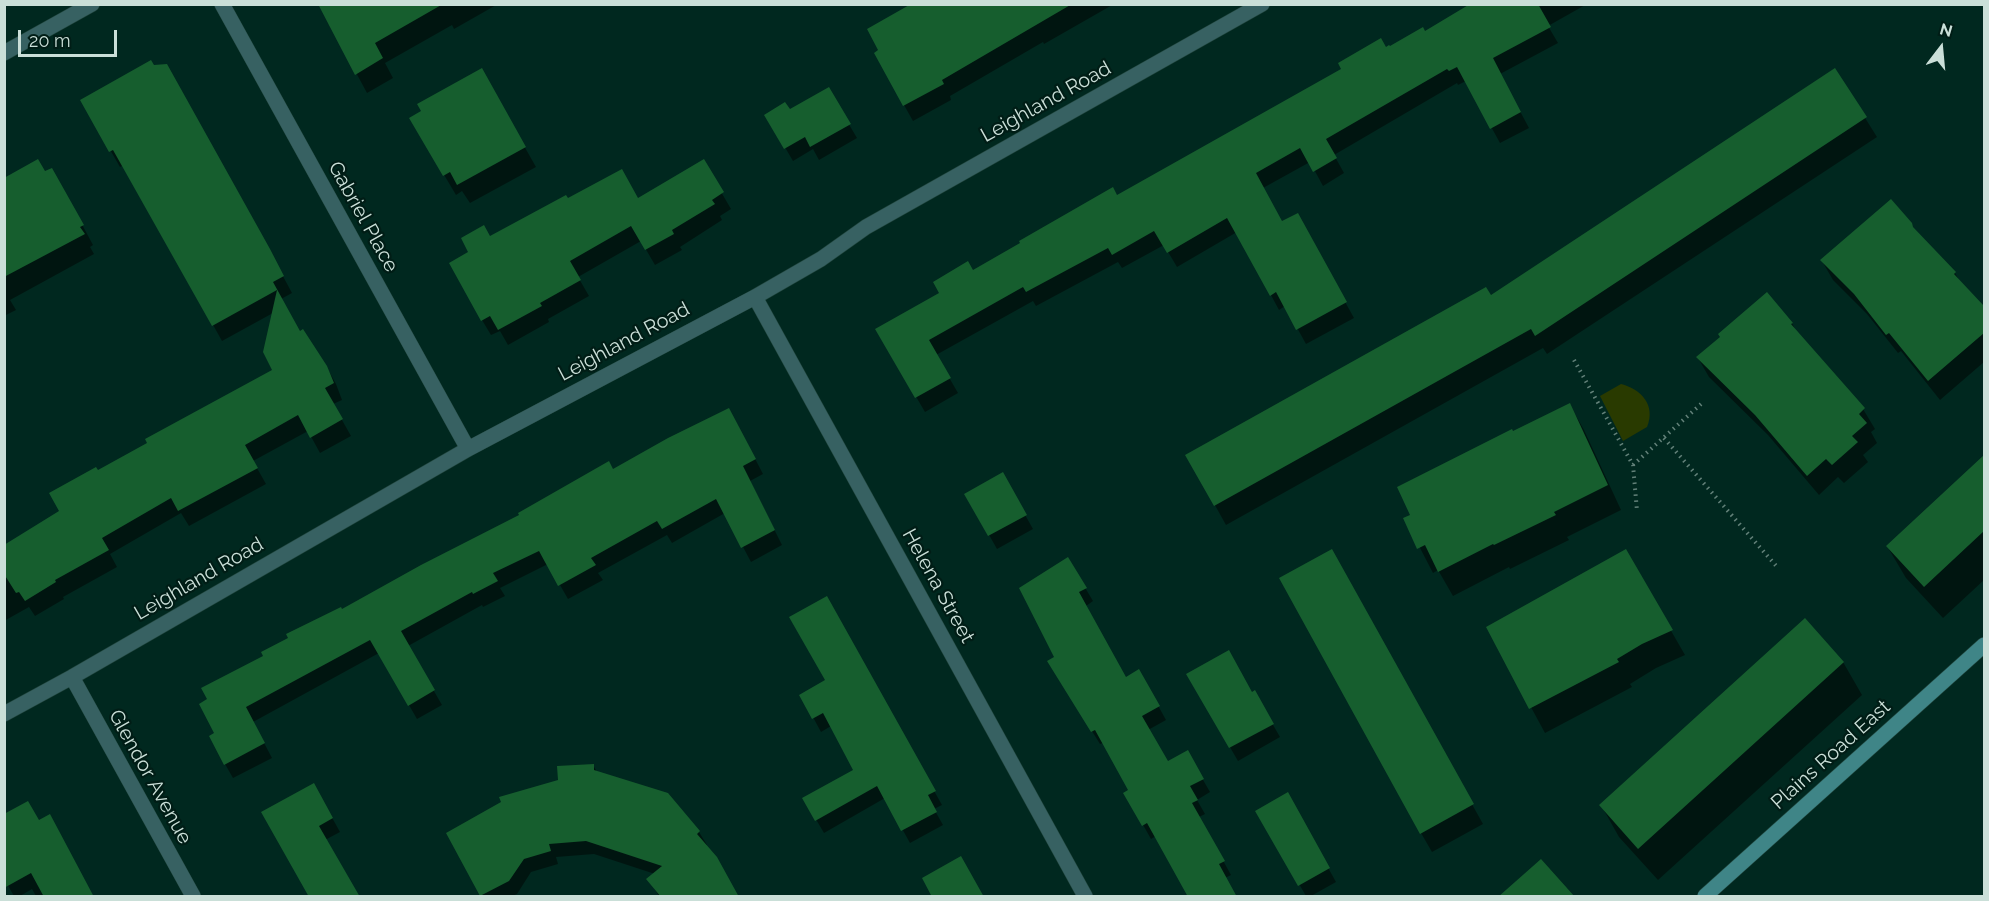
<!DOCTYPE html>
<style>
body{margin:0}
#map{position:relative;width:1989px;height:901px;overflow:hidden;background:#00281f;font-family:Raleway,sans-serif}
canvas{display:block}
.frame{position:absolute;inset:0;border:6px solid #cadfd8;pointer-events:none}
.north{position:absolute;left:1911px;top:18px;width:60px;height:60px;-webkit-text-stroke:4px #001d16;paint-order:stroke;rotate:16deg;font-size:16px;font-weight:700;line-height:24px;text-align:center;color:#cadfd8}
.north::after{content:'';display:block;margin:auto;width:21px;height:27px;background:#cadfd8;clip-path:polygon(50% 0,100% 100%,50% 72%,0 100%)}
.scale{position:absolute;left:18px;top:30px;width:99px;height:27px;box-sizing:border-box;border:3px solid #cadfd8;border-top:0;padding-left:8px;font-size:18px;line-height:21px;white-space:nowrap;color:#cadfd8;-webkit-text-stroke:4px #001d16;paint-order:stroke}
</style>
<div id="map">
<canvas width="1989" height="901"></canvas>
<div class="frame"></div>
<div class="north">N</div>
<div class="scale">20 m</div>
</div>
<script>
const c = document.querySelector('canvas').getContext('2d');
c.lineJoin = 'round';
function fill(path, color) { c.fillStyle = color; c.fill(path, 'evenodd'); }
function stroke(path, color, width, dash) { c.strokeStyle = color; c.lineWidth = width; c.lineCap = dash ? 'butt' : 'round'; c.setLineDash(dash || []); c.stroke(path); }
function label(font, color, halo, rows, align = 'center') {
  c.font = font + ' Raleway,sans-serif'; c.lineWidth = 4.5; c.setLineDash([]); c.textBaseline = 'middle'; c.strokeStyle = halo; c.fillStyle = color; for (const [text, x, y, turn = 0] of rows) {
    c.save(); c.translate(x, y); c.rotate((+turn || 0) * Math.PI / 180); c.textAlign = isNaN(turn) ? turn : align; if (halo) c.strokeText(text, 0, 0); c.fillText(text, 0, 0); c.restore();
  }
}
fill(new Path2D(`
 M1621 384C1641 389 1656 405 1647 427L1623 441 1600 396Z`), '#293a00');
fill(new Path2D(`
 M319 4H498L454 29 452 25 385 63 393 78 367 93Z
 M914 4H1114L1044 44 1043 42 950 96 951 100 913 121 904 105Z
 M1473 4H1587L1548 26 1558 43 1500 74 1529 128 1500 143 1466 81 1458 85 1457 83 1334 155 1344 173 1323 186 1310 162 1263 188 1282 223 1297 215 1354 318 1306 344 1285 306 1279 310 1237 232 1177 267 1164 245 1122 268 1118 262 1036 306 1033 301 936 355 958 393 925 412 877 330 941 293 973 272 1117 197 1386 49 1425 33Z
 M481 70 536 167 470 203 462 191 456 195 411 119Z
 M1835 70 1877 137 1547 354 1543 348 1226 525 1187 455 1490 297Z
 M828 89 857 138 819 160 813 149 793 161 766 115 789 111Z
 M82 101 278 267 292 293 281 299 300 332 326 366 336 384 342 400 333 404 351 436 320 453 308 431 253 461 266 484 189 526 181 513 110 554 117 567 63 597 64 599 35 616 29 607 4 621V547L61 512 98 472 274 371 273 313 222 341 124 165 120 167Z
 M703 161 731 209 720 216 722 220 680 247 682 250 655 265 641 241 578 277 589 296 548 319 549 322 508 345 500 331 491 335 482 320 490 238 568 200H638Z
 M45 173 63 189 93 245 90 247 94 254 10 300 16 310 4 316V180Z
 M1915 231 1955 273 1960 282 1984 309V362L1940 400 1901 351 1898 353 1867 314 1833 280 1822 261Z
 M1792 323 1797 333 1863 409 1875 429 1871 432 1877 443 1863 455 1868 462 1844 483 1838 477 1819 495 1768 435 1709 377 1698 358Z
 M1570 405 1584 430 1621 510 1567 537 1569 540 1510 569 1509 567 1453 596 1438 570 1433 573 1405 519 1412 516 1513 433Z
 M737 424 763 474 750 481 782 545 751 562 725 513 672 543 667 535 598 573 603 580 568 599 548 564 500 588 505 596 483 607 482 605 408 646 442 705 417 719 379 653 253 722 272 758 233 778 225 764 216 734 265 656 342 611 613 471Z
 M1984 457V580L1943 618 1906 578 1887 546Z
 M1002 474 1033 529 997 549 966 494Z
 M1625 551 1685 655 1656 668 1630 684 1632 687 1545 733 1488 628Z
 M1068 559 1093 601 1086 606 1125 679 1139 671 1166 720 1148 730 1167 763 1187 752 1210 792 1197 800 1205 814 1199 817 1231 875 1225 878 1156 836 1151 839 1125 793 1130 790 1103 743 1100 744 1057 675 1056 658Z
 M1342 571 1483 824 1432 852 1421 833Z
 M826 598 942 805 934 809 943 825 910 843 885 798 824 833 804 799 855 770 831 726 821 732 801 695 827 681Z
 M1843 662 1862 695 1658 880 1619 837 1601 805Z
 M1188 675 1252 694 1254 692 1280 737 1238 761Z
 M593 765 597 772 699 832 707 845 705 846 737 896H659L648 879 655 874 594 854 556 857 558 864 531 872 517 894 512 896H483L448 833Z
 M314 785 340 832 325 840 311 896Z
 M1287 794 1336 882 1311 896H1306L1257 811Z
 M38 822 93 896H36L32 889 20 896H14L4 879Z`), '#0007');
fill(new Path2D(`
 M318 4H443L375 43 383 58 355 75Z
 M911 4H1072L942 80 944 84 903 106 874 53 878 50 867 29Z
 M1470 4H1538L1551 27 1493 58 1521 112 1490 129 1457 67 1449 71 1447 69 1326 139 1337 158 1313 172 1300 148 1256 173 1282 221 1298 213 1347 302 1296 330 1276 292 1270 296 1227 218 1167 253 1154 231 1112 255 1108 248 1026 292 1023 287 929 340 951 378 915 398 875 329 939 293 933 282 968 261 973 270 1020 243 1019 241 1113 187 1117 195 1341 69 1338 63 1381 38 1386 47 1389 45 1390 46 1423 27 1425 31Z
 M151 60 154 65 167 64 270 249 284 276 273 282 300 331 303 329 327 366 334 383 325 388 343 419 310 438 298 415 245 445 258 468 178 511 171 498 102 538 109 550 55 580 56 582 25 601 19 592 16 593 4 574V545L59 511 49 493 96 467 98 470 147 443 145 439 272 370 263 352 277 290 212 326 113 150 109 152 80 100Z
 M482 68 526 147 457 185 450 172 443 176 409 118 421 111 417 104Z
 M1835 68 1867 117 1535 336 1531 329 1214 506 1185 455 1486 287 1491 295Z
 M829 87 851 124 810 147 805 137 784 149 764 115 785 102 790 109Z
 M38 159 45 171 52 168 84 225 80 227 85 234 4 277V178Z
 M704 159 724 192 712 200 715 204 672 230 674 234 645 250 631 226 570 261 581 280 540 303 542 306 498 330 490 316 481 321 449 263 468 252 461 238 484 225 490 236 566 195 568 198 622 169 638 198Z
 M1891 199 1912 223 1913 227 1956 272 1954 274 1984 306V333L1928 381 1889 333 1886 335 1854 294 1820 260Z
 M1767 292 1793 323 1791 324 1865 408 1859 414 1867 423 1852 436 1858 442 1832 465 1826 459 1807 476 1755 415 1696 357 1720 337 1718 334Z
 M1570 403 1608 485 1554 512 1556 515 1494 545 1493 544 1438 572 1425 545 1417 549 1403 518 1410 515 1397 487 1512 429 1513 431Z
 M729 408 756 459 743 466 775 530 741 548 716 499 662 529 657 521 591 558 596 565 558 586 539 551 493 573 498 581 473 594 472 592 401 631 435 690 408 706 370 640 246 707 265 743 224 765 209 736 214 733 199 704 207 699 201 688 263 656 261 652 288 638 286 634 341 607 342 609 421 565 519 515 518 513 609 461 613 469 668 438Z
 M1984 455V531L1924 587 1886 546Z
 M1003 472 1027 515 988 536 964 494Z
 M1332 549 1474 804 1420 834 1279 578Z
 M1626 549 1673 630 1642 644 1617 659 1619 662 1529 709 1486 627Z
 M1068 557 1087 588 1079 592 1126 677 1139 669 1160 706 1142 716 1168 761 1188 750 1204 779 1190 786 1198 800 1192 803 1225 861 1219 864 1237 897H1188L1147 823 1142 826 1123 793 1128 790 1095 730 1091 732 1047 661 1054 657 1019 588Z
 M827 596 936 791 928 795 937 812 901 831 877 786 815 821 802 798 853 770 823 713 812 719 799 695 825 680 789 617Z
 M1805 618 1844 662 1638 849 1599 805Z
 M1229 650 1252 692 1255 690 1274 724 1229 748 1186 674Z
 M594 764V770L668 793 700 831 697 834 717 857 739 897H661L646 879 662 866 586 841 549 844 551 851 524 859 509 881 480 896 446 833 501 802 499 797 558 780 557 766Z
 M314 783 333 818 319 826 360 897H309L261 812Z
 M1288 792 1330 868 1298 886 1255 811Z
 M28 801 39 820 50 814 94 897H44L31 873 4 888V814Z
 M961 856 984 897H932L922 878Z
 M1541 859 1575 897H1498Z`), '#165e2e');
const street = new Path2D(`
 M222 4 468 449
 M4 53 92 4
 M755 297 1085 896
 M72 677 193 896
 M4 714 72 677 468 449 755 297 821 259 866 227 1262 4`);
const secondary = new Path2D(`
 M1705 896 1984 645`);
stroke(street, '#20453d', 16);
stroke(secondary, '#20453d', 16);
stroke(new Path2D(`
 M1574 360 1633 465 1637 511
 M1664 438 1778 568
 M1633 465 1701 404`), '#628179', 4, [1.5, 4.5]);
stroke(street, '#376162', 15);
stroke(secondary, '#3f8587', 15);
label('20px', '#cadfd8', '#001d16', [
 ["Leighland Road",1046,102,-29],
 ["Gabriel Place",363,217,61],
 ["Leighland Road",624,342,-28],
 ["Leighland Road",199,579,-30],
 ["Helena Street",938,586,61],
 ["Plains Road East",1831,755,-42],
 ["Glendor Avenue",150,777,61]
]);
</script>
